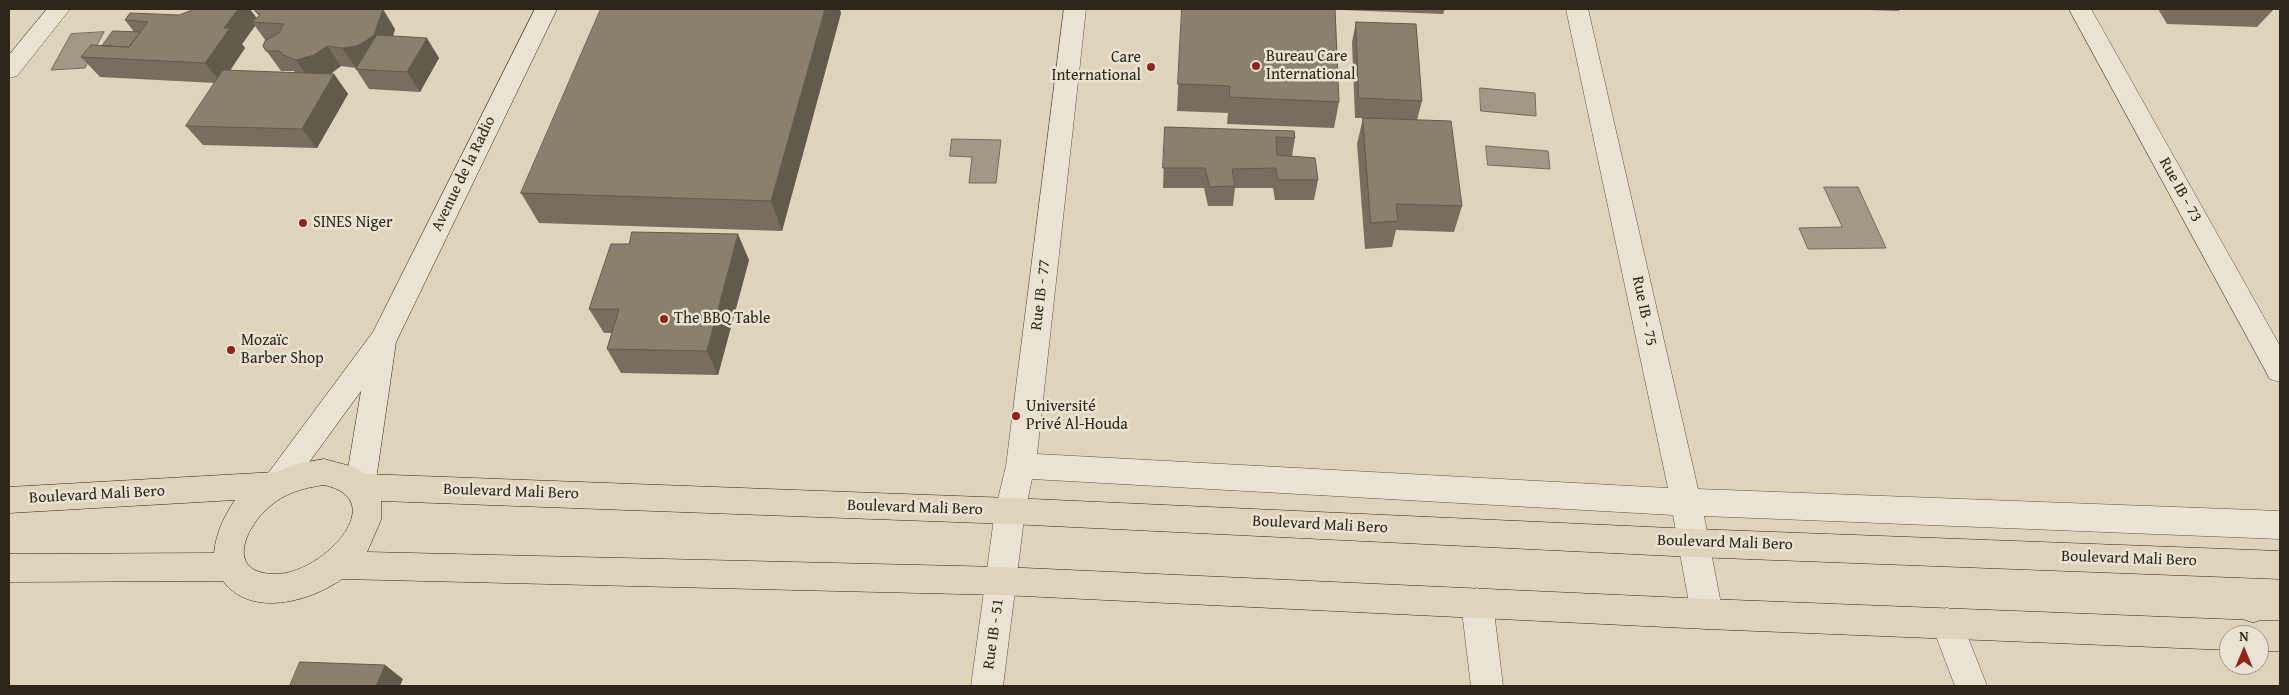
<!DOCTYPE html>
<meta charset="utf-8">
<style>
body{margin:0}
#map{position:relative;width:2289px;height:695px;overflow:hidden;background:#ded4bb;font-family:"Gentium Book Plus",serif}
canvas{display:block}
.frame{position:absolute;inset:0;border:10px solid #2e251b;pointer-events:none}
.north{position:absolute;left:2219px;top:625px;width:50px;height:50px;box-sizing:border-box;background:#eae3d3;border:1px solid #9f9789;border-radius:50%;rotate:0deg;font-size:14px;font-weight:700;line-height:20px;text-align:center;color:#2e251b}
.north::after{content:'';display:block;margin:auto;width:18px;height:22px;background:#8f2418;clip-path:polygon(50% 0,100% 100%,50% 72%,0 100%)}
</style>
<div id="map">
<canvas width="2289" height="695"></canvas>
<div class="frame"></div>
<div class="north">N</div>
</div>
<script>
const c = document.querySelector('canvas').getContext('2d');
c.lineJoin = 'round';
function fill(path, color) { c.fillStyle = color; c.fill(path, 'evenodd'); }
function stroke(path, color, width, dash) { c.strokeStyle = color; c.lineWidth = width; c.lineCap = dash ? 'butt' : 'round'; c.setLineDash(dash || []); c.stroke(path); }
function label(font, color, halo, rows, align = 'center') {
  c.font = font + ' "Gentium Book Plus",serif'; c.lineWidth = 5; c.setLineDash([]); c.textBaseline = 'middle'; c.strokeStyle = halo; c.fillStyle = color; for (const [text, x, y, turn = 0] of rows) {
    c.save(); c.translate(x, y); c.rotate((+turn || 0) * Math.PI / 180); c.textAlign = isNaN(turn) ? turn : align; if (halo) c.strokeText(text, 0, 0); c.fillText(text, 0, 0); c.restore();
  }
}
const water = new Path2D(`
 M104 32 85 68 51 70 71 34Z
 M1480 88 1535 93 1536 116 1481 111Z
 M952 139 1001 140 996 183H969L972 157 950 156Z
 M1486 146 1548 151 1550 169 1488 165Z
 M1824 187H1858L1886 248 1808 249 1799 228 1842 227Z`);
fill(water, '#a29885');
stroke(water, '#746a5b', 1);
const street = new Path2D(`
 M47 9H70L17 76 9 78V55Z
 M1064 9H1086L1037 454 1668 488 1566 9H1588L1698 489 2280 511V539L1704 516 1723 614 1718 625 1707 629 1696 625 1691 614 1673 515 1032 479 1025 511 1003 686H971L995 511 1006 466Z
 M2069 9H2091L2280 346V382L2270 379Z
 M1477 588 1488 593 1493 603 1503 686H1471L1461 603 1466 593Z
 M1947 608 1958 612 1987 686H1955L1931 623 1936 612Z`);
const secondary = new Path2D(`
 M535 9H557L396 342 375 487 370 496 360 500 350 496 345 487 361 391 286 494 276 498 266 494 261 485 266 476 373 332Z`);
const primary = new Path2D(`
 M324 459 354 467 365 474 1010 498 1694 529 2280 551V579L1694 557 1010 524 381 501V520L367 552 1002 567 1707 599 2244 620 2253 623 2259 621H2280V651H2259V635H2229V650L1707 629 1002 595 342 579C309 602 251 618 223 581L9 582V554L214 553C216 533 224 516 235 500L9 513V487L276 472 297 464ZM324 485C394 500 320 576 274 574 226 573 244 529 268 508 284 493 303 488 324 485Z`);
stroke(street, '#5a5143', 1);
stroke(secondary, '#2e251b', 1);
stroke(primary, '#2e251b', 1);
fill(street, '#eae3d3');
fill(secondary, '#eae3d3');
fill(primary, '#ded4bb');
fill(new Path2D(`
 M1182 9 1339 102 1334 128 1227 124 1228 113 1177 111Z
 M1343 9H1445L1443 14 1343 10Z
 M1835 9H1900L1899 11Z
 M2158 9H2274L2257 27 2167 24Z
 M255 11 395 29 393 36 439 58 420 92 369 89 356 69V68L341 66 331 74H334L348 94 317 148 203 145 186 126 215 83 100 77 81 57 102 46 134 32 125 20 257 18 259 16ZM255 26 266 41 263 46 281 71H294L295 73 230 71 245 48 242 44Z
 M841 13 782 231 539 223 521 193Z
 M1356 22 1422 101 1417 120 1462 206 1454 232 1396 230 1392 247 1365 249 1357 144 1363 118H1355L1352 42Z
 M1165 127 1295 138 1292 156 1318 180 1314 200H1275L1273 188H1235L1233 206H1208L1204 188H1163Z
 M749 260 718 375 621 373 607 349 612 333H604L589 309Z`), '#776e5f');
fill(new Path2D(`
 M238 9H250L259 21 252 22 255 26 242 44 245 48 221 83 205 63 224 28Z
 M383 9 395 29 387 55 370 66 356 68 342 48Z
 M825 9H840L841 13 782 231 771 201Z
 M427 38 439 58 420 92 407 72Z
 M327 46 341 66 328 75 310 80 296 60Z
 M334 74 348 94 317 148 302 129Z
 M738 234 749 260 718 375 707 351Z
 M385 665 403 679 400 686H376Z`), '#615a4d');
const building = new Path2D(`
 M195 9H238L224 28H230L205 63 81 57 91 45 129 47 148 22 125 20 130 13 179 15Z
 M258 9H383L374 35 367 40 357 46 342 48 327 46 314 55 296 60 283 55 280 51H266L263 46 265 41 279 33 284 24 252 22 260 15 255 11Z
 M601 9H825L771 201 521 193Z
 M1182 9H1335L1339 102 1229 97 1230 86 1178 84Z
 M1356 22 1416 24 1422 101 1359 98Z
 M113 31 140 32 129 47 102 46Z
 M377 35 427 38 407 72 356 69Z
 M223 70 334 74 302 129 186 126Z
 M1363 118 1451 121 1462 206 1396 204 1398 221 1371 223Z
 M1165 127 1294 131 1295 138 1276 137 1277 155 1315 158 1318 180H1278L1276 168 1232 169 1235 186 1210 187 1205 168H1163Z
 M632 232 738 234 707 351 607 349 619 309H589L611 244H629Z
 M300 662 385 665 376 686H290Z`);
fill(building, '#8a806e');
stroke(building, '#615a4d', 1);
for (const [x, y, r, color] of [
 [1256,66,5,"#8f2418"],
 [1151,67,5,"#8f2418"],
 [303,223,5,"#8f2418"],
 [664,319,5,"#8f2418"],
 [231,350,5,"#8f2418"],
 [1016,416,5,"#8f2418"]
]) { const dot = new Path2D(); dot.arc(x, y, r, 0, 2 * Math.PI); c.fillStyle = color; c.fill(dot); stroke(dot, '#eae3d3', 2); }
label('16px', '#2e251b', '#eae3d3', [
 ["Bureau Care",1266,57],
 ["International",1266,75],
 ["Care",1141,58,"right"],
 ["International",1141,76,"right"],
 ["SINES Niger",313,223],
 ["The BBQ Table",674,319],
 ["Mozaïc",241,341],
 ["Barber Shop",241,359],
 ["Université",1026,407],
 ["Privé Al-Houda",1026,425]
], 'left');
label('16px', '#2e251b', '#eae3d3', [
 ["Avenue de la Radio",464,174,-64],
 ["Rue IB - 73",2180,190,61],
 ["Rue IB - 77",1041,295,-83],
 ["Rue IB - 75",1644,311,78],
 ["Boulevard Mali Bero",511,492,2],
 ["Boulevard Mali Bero",97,495,-3],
 ["Boulevard Mali Bero",915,508,2],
 ["Boulevard Mali Bero",1320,525,3],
 ["Boulevard Mali Bero",1725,543,2],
 ["Boulevard Mali Bero",2129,559,2],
 ["Rue IB - 51",994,634,-82]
]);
</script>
